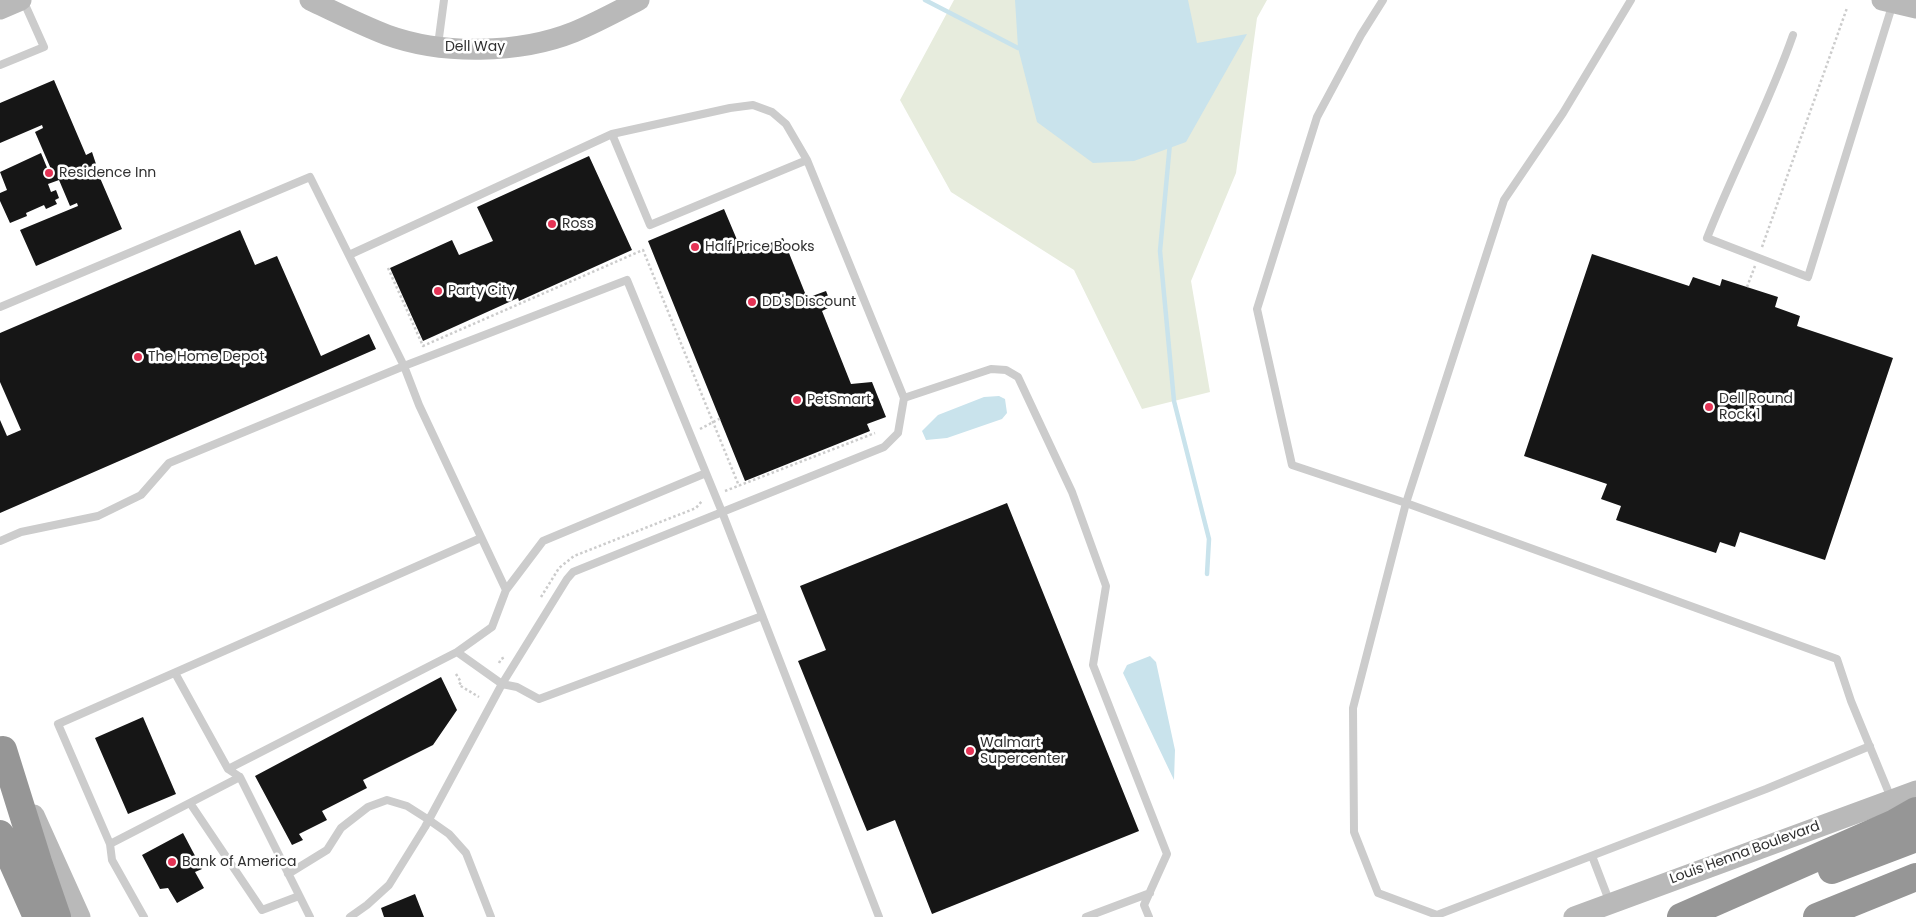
<!DOCTYPE html>
<style>
body{margin:0}
canvas{display:block;background:#fff}
</style>
<canvas width="1916" height="917"></canvas>
<script>
const c = document.querySelector('canvas').getContext('2d');
c.lineJoin = 'round';
function fill(path, color) { c.fillStyle = color; c.fill(path, 'evenodd'); }
function stroke(path, color, width, dash) { c.strokeStyle = color; c.lineWidth = width; c.lineCap = dash ? 'butt' : 'round'; c.setLineDash(dash || []); c.stroke(path); }
function label(font, color, halo, rows, align = 'center') {
  c.font = font + ' Poppins,sans-serif'; c.lineWidth = 5; c.setLineDash([]); c.textBaseline = 'middle'; c.strokeStyle = halo; c.fillStyle = color; for (const [text, x, y, turn = 0] of rows) {
    c.save(); c.translate(x, y); c.rotate((+turn || 0) * Math.PI / 180); c.textAlign = isNaN(turn) ? turn : align; if (halo) c.strokeText(text, 0, 0); c.fillText(text, 0, 0); c.restore();
  }
}
fill(new Path2D(`
 M954 0H1267L1257 18 1236 173 1191 281 1210 392 1142 409 1074 270 951 192 900 100Z`), '#e7ecdd');
fill(new Path2D(`
 M1015 0H1188L1197 43 1247 34 1186 142 1134 161 1093 163 1037 122 1018 48Z
 M999 396 1005 399 1007 413 1002 419 947 438 926 440 922 431 938 415 984 397Z
 M1150 656 1156 662 1175 750 1174 780 1123 673 1127 665Z`), '#c9e3ec');
stroke(new Path2D(`
 M925 0 1018 48 1023 47
 M1170 143 1160 251 1174 401 1209 539 1207 574`), '#c9e3ec', 4.5);
fill(new Path2D(`
 M54 80 86 155 92 152 96 164H94L122 229 36 266 20 230 78 206 77 203 70 206 59 180 48 184 51 192 56 190 59 198 55 200 57 204 46 209 44 205 26 213 27 216 10 223 0 201V193L7 190 0 172 41 153 48 170 51 169 35 132 43 128 42 125 0 143V103Z
 M589 156 632 250 519 301 518 298 423 341 390 268 452 240 459 255 493 241 477 207Z
 M724 209 743 254 783 238 807 298 826 291 832 306 822 311 851 384 872 382 886 417 867 424 870 431 745 481 648 241Z
 M240 230 255 265 277 256 321 356 369 334 376 349 0 513V420L7 436 21 430 0 382V333Z
 M1592 254 1689 286 1693 277 1720 286 1722 279 1778 297 1775 307 1800 316 1797 326 1893 358 1825 560 1740 532 1735 547 1720 542 1716 553 1616 520 1621 506 1601 499 1607 484 1524 456Z
 M1007 503 1139 831 932 914 895 820 867 831 862 819 798 661 826 650 800 586Z
 M441 677 457 710 433 745 363 780 367 788 322 811 327 820 299 834 303 840 292 845 255 776Z
 M143 717 176 794 128 814 95 738Z
 M183 833 202 869 195 872 204 888 177 903 168 888 160 889 142 855Z
 M415 894 424 917H384L381 908Z`), '#161616');
stroke(new Path2D(`
 M1762 247 1847 8
 M388 268 423 346 643 250 739 486
 M1747 287 1755 266
 M700 429 721 418
 M725 491 875 433
 M541 597 559 568 574 556 696 508 702 501
 M499 663 501 659 505 657
 M456 674 461 682 459 685 479 697`), '#ccc', 2.5, [2.5, 2.5]);
stroke(new Path2D(`
 M1383 0 1361 35 1317 117 1257 309 1292 465 1406 503 1837 659 1851 701 1891 798
 M1631 0 1563 113 1504 200 1406 503 1353 708 1354 832 1378 893 1437 915 1766 789 1870 746
 M1793 35C1769 104 1734 169 1707 238L1808 277 1893 3
 M438 45 444 0
 M0 65 44 47 23 0
 M612 134 650 225 807 160
 M349 255 612 134 730 108 753 105 772 112 786 124 807 160 904 398
 M0 307 310 177 404 366 419 405 506 590
 M0 541 21 532 98 516 141 495 169 463 404 366 627 280 722 512 879 917
 M457 652 492 627 506 590 543 541 706 473
 M175 673 228 769 240 777 310 917
 M228 769 457 652 502 684 517 687 539 699 762 616
 M240 777 110 844 58 724 481 538
 M190 803 262 910 299 896
 M110 844 112 860 144 917
 M1592 856 1610 903
 M288 874 327 850 341 828 368 807 387 800 407 806 429 820 449 834 466 853 491 917
 M350 917 367 905 389 885 425 827 502 684 567 579 573 572 884 447 898 433 904 398 991 369 1006 370 1018 377 1072 492 1106 586 1093 665 1167 854 1144 905 1149 917
 M1086 917 1150 893`), '#ccc', 8);
stroke(new Path2D(`
 M310 0C335 12 361 25 387 35 442 55 519 54 574 32 596 23 618 11 639 0
 M1882 0 1916 8
 M0 9 21 0
 M34 815 80 917
 M1574 917 1916 791`), '#b9b9b9', 21);
stroke(new Path2D(`
 M3 750 38 862 57 917
 M0 834 37 917
 M1832 870 1916 838
 M1681 917 1895 823 1916 811
 M1817 917 1916 877`), '#969696', 28);
for (const [x, y, r, color] of [
 [49,173,5,"#e43355"],
 [552,224,5,"#e43355"],
 [695,247,5,"#e43355"],
 [438,291,5,"#e43355"],
 [752,302,5,"#e43355"],
 [138,357,5,"#e43355"],
 [797,400,5,"#e43355"],
 [1709,407,5,"#e43355"],
 [970,751,5,"#e43355"],
 [172,862,5,"#e43355"]
]) { const dot = new Path2D(); dot.arc(x, y, r, 0, 2 * Math.PI); c.fillStyle = color; c.fill(dot); stroke(dot, '#fff', 2); }
label('14px', '#2f2f2f', '#fff', [
 ["Dell Way",475,47],
 ["Louis Henna Boulevard",1745,853,-20]
]);
label('14px', '#2f2f2f', '#fff', [
 ["Residence Inn",59,173],
 ["Ross",562,224],
 ["Half Price Books",705,247],
 ["Party City",448,291],
 ["DD's Discount",762,302],
 ["The Home Depot",148,357],
 ["Dell Round",1719,399],
 ["Rock 1",1719,415],
 ["PetSmart",807,400],
 ["Walmart",980,743],
 ["Supercenter",980,759],
 ["Bank of America",182,862]
], 'left');
</script>
